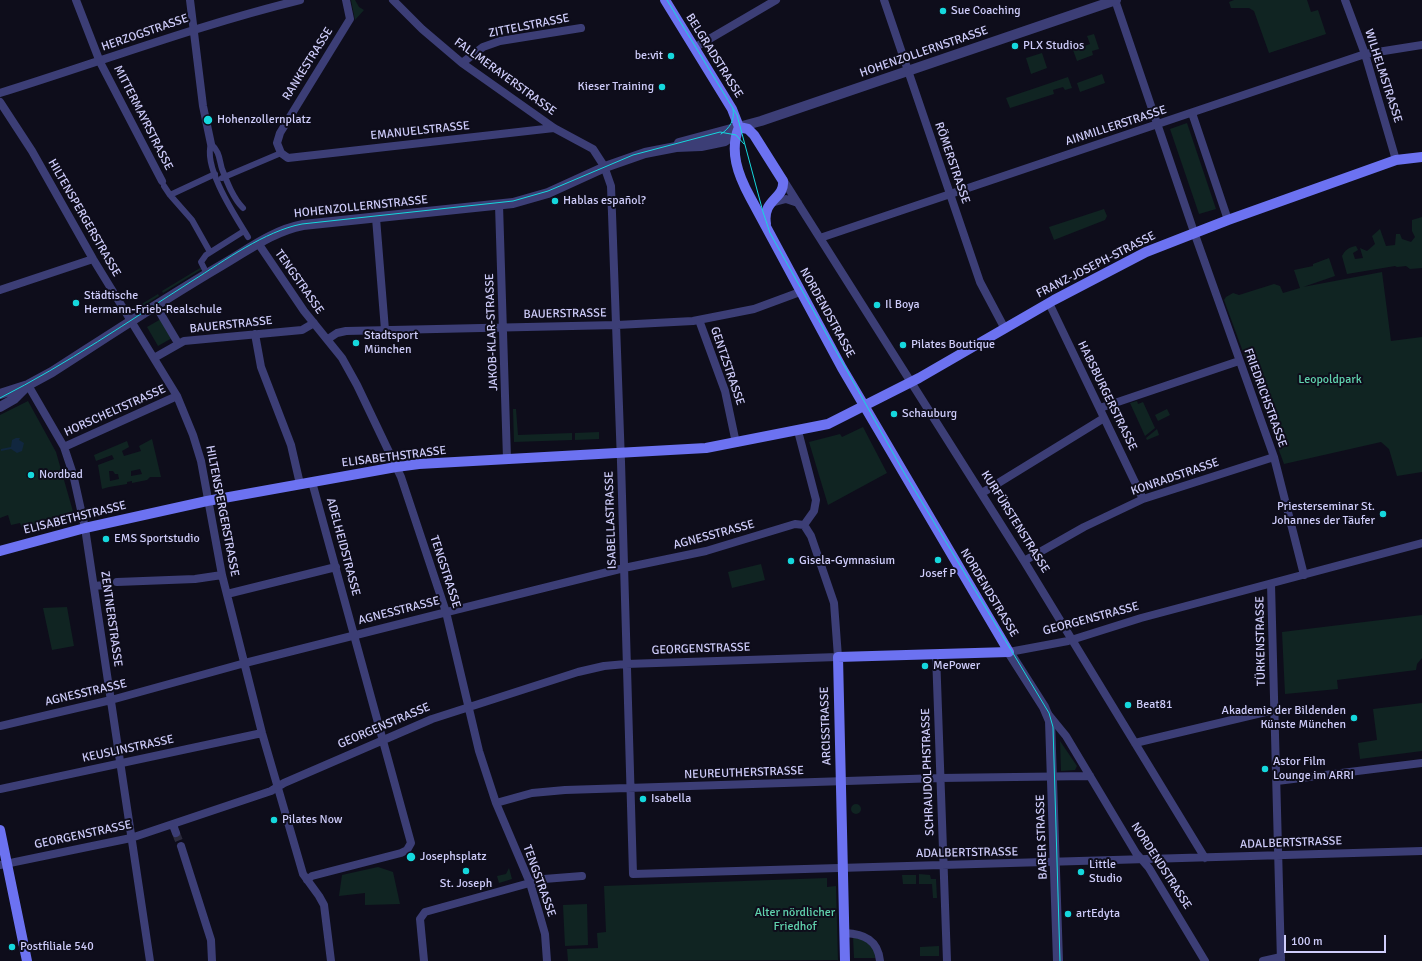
<!DOCTYPE html>
<meta charset="utf-8">
<style>
body{margin:0}
#map{position:relative;width:1422px;height:961px;overflow:hidden;background:#0e0d1b;font-family:Signika,sans-serif}
canvas{display:block}
.scale{position:absolute;left:1284px;top:935px;width:102px;height:18px;box-sizing:border-box;border:2px solid #ceccfa;border-top:0;padding-left:5px;font-size:12px;line-height:14px;white-space:nowrap;color:#ceccfa;-webkit-text-stroke:3px #0e0d1b;paint-order:stroke}
</style>
<div id="map">
<canvas width="1422" height="961"></canvas>
<div class="scale">100 m</div>
</div>
<script>
const c = document.querySelector('canvas').getContext('2d');
c.lineJoin = 'round';
function fill(path, color) { c.fillStyle = color; c.fill(path, 'evenodd'); }
function stroke(path, color, width, dash) { c.strokeStyle = color; c.lineWidth = width; c.lineCap = dash ? 'butt' : 'round'; c.setLineDash(dash || []); c.stroke(path); }
function label(font, color, halo, rows, align = 'center') {
  c.font = font + ' Signika,sans-serif'; c.lineWidth = 4; c.setLineDash([]); c.textBaseline = 'middle'; c.strokeStyle = halo; c.fillStyle = color; for (const [text, x, y, turn = 0] of rows) {
    c.save(); c.translate(x, y); c.rotate((+turn || 0) * Math.PI / 180); c.textAlign = isNaN(turn) ? turn : align; if (halo) c.strokeText(text, 0, 0); c.fillText(text, 0, 0); c.restore();
  }
}
fill(new Path2D(`
 M351 0H355L359 7 364 10 355 20Z
 M1234 0H1307L1311 12 1318 10 1326 34 1269 53 1254 11 1249 8H1231L1229 2Z
 M1094 34 1099 49 1092 51 1093 55 1077 61 1073 50 1090 44 1087 36Z
 M1042 53 1047 68 1031 74 1026 58Z
 M1102 74 1105 83 1080 92 1077 83Z
 M1068 77 1072 88 1065 90 1063 87 1053 90 1054 94 1010 108 1006 98Z
 M1187 123 1216 209 1199 214 1170 129Z
 M1104 209 1107 216 1105 220 1054 240 1049 227Z
 M1422 217V268L1410 269 1406 266 1397 267 1395 266 1347 274 1342 256C1345 250 1349 247 1356 246L1358 250 1353 253 1355 259 1363 258 1360 248 1367 251 1375 244 1372 236 1380 229 1386 246 1395 245 1396 234H1400L1402 239 1411 242 1415 237 1412 231V220Z
 M1329 258 1335 276 1303 287 1382 272 1391 341 1422 337V472L1397 476 1389 449 1381 442 1284 464 1224 300 1226 297 1233 293 1239 295 1274 284 1280 286 1283 293 1300 288 1294 270 1313 266V264Z
 M200 268 202 269 163 293 162 291Z
 M158 294 159 296 136 310 135 308Z
 M161 319 172 338 158 346 147 327Z
 M28 401 56 452 74 515 22 528 20 523 11 525 8 515 0 518V415Z
 M1137 401 1138 404 1143 402 1155 428 1145 436 1130 403Z
 M513 409H516L518 435 572 433V440L514 442Z
 M1167 409 1170 415 1158 421 1155 415Z
 M863 427 887 473 828 505 809 442 840 434 842 437Z
 M1157 429 1159 435 1147 440 1146 438Z
 M599 432V439L575 440V433Z
 M152 439 161 477H150L147 480 132 483V481L127 482V484L109 487 102 489 98 465 114 459 112 455 96 461 94 455 127 441 129 447 122 451 124 456 141 451 139 446ZM140 469 142 474 131 476V471ZM109 471H113L115 474H118L119 479 110 481Z
 M761 564 765 580 732 588 728 572Z
 M67 607 74 646 52 650 43 608Z
 M1422 615V658L1417 664 1416 670 1337 680 1338 689 1285 694 1282 632Z
 M1422 703V751L1360 759 1358 743 1377 740 1373 709Z
 M1060 741 1077 766 1075 770 1061 771Z
 M851 809a5 5 0 1 1 10 0a5 5 0 1 1-10 0Z
 M378 867 393 872 400 904 365 905V893L339 896 342 875Z
 M509 868 512 879 499 883 497 876 506 874Z
 M919 874 930 875 931 879H936L937 898H933L932 884H919Z
 M902 875H916V884H903Z
 M827 878V887L836 886 838 960 568 961 567 949 598 948 597 933 606 932 604 886Z
 M587 904 588 945 565 946 563 905Z
 M853 936 859 937 873 946 876 958H854Z
 M939 946V956H920V947Z`), '#102422');
fill(new Path2D(`
 M16 438H20L19 440 24 443 22 451 17 453 11 449 1 451V449L11 447 12 440Z`), '#11273f');
stroke(new Path2D(`
 M176 833 181 846`), '#2b2a3c', 8, [8, 4]);
stroke(new Path2D(`
 M222 178 281 153
 M164 186 170 195 192 220 210 252
 M170 195 215 174
 M243 208C233 198 227 182 222 169 219 159 220 152 211 144 203 168 236 217 248 237
 M207 274 201 262 206 255 244 231`), '#3c3e76', 6);
stroke(new Path2D(`
 M76 0 100 62 162 181
 M190 0 203 106 211 144
 M346 0 350 19 280 133 277 143 281 153 288 158 554 128
 M393 0 422 29 462 63 554 128 593 149 604 166 611 186 621 462 633 874 1422 851
 M884 0 980 282 1005 329
 M1115 0 1194 232 1274 457 1304 575
 M1345 0 1365 54 1396 160
 M694 48 776 0
 M462 63 483 47 500 41 581 28
 M0 93C100 62 198 25 300 0
 M0 102 32 151 93 259 177 396 193 435 201 461 222 575 262 733 303 874 319 896 324 905 331 961
 M1192 113 1228 220
 M782 178 1024 561 1205 858
 M771 203 786 199 798 203
 M499 205 507 459
 M376 218 385 330
 M820 238 1365 54 1422 45
 M258 243 304 311 342 358 357 385 401 477 446 612 479 751 496 803 530 883 539 913 545 934 547 961
 M0 290 93 259
 M1049 303 1143 499
 M156 306 178 343
 M699 320 725 391 736 443
 M255 334 261 367 291 445 300 484
 M328 339 337 333 346 331 617 325 693 321 754 309 800 292
 M154 358 184 341 302 330 314 323
 M28 385 64 447 73 474 85 528 150 961
 M1100 408 1239 361
 M798 431 816 500 814 511 804 525
 M64 447 177 396
 M982 493 1104 418
 M1024 561 1084 527 1143 499 1274 457
 M117 582 195 579 222 575
 M1271 584 1281 961
 M94 586 105 585
 M227 594 336 567
 M1009 652 1068 641 1141 618 1422 543
 M936 654 947 961
 M1048 714 1066 736 1136 853 1149 868 1205 961
 M0 726 111 700 245 663 455 610 624 568 706 551 795 524 804 525
 M1135 743 1274 710
 M1277 781 1422 763
 M0 789 262 733
 M496 803 532 793 565 790 940 778 1090 776
 M173 825 176 833
 M181 846 211 940 212 961
 M0 865 131 838 271 791 284 783 432 719 578 672 604 666 626 664 838 657 834 603 811 536 804 525
 M307 880 312 876 401 853 407 850 411 843 312 482
 M845 933C864 934 878 940 880 961
 M424 961 420 919 425 912 544 879 582 876
 M1263 961 1281 957`), '#3c3e76', 8);
stroke(new Path2D(`
 M679 143 761 121 1116 0
 M0 394 28 385 52 372C108 336 164 299 222 265 248 250 272 231 303 225L513 203 548 193 605 167 645 153 676 147 701 146 725 141 732 136 739 127
 M0 407 14 399 28 385
 M1009 652 1044 707 1050 721 1058 961`), '#3c3e76', 10);
stroke(new Path2D(`
 M665 0 732 109 739 127
 M739 127C729 151 738 175 750 197L842 368 1009 652 838 657 845 961
 M739 127 748 129 754 135 783 181C785 199 762 199 766 224
 M0 551 85 528 207 501 396 467 419 464 706 448 828 424 919 378 1054 300 1146 252 1228 220 1396 160 1422 157
 M0 830 27 961`), '#6c72f1', 10);
stroke(new Path2D(`
 M667 0 737 115 763 212 770 233 902 469 1049 713 1053 727 1060 961
 M721 134C730 128 735 120 733 109
 M0 398C67 364 129 321 192 281 224 261 265 231 302 224L513 201 548 191 633 155 720 132 736 135 744 144`), '#15d8dd', 1);
for (const [x, y, r, color] of [
 [943,11,4,"#15d8dd"],
 [1015,46,4,"#15d8dd"],
 [671,56,4,"#15d8dd"],
 [662,87,4,"#15d8dd"],
 [208,120,5,"#15d8dd"],
 [555,201,4,"#15d8dd"],
 [76,303,4,"#15d8dd"],
 [877,305,4,"#15d8dd"],
 [356,343,4,"#15d8dd"],
 [903,345,4,"#15d8dd"],
 [894,414,4,"#15d8dd"],
 [31,475,4,"#15d8dd"],
 [1383,514,4,"#15d8dd"],
 [106,539,4,"#15d8dd"],
 [938,560,4,"#15d8dd"],
 [791,561,4,"#15d8dd"],
 [925,666,4,"#15d8dd"],
 [1128,705,4,"#15d8dd"],
 [1354,718,4,"#15d8dd"],
 [1265,769,4,"#15d8dd"],
 [643,799,4,"#15d8dd"],
 [274,820,4,"#15d8dd"],
 [411,857,5,"#15d8dd"],
 [466,871,4,"#15d8dd"],
 [1081,872,4,"#15d8dd"],
 [1068,914,4,"#15d8dd"],
 [12,947,4,"#15d8dd"]
]) { const dot = new Path2D(); dot.arc(x, y, r, 0, 2 * Math.PI); c.fillStyle = color; c.fill(dot); stroke(dot, '#0e0d1b', 1.5); }
label('12px', '#ceccfa', '#0e0d1b', [
 ["Sue Coaching",951,11],
 ["PLX Studios",1023,46],
 ["be:vit",663,56,"right"],
 ["Kieser Training",654,87,"right"],
 ["Hohenzollernplatz",217,120],
 ["Hablas español?",563,201],
 ["Städtische",84,296],
 ["Hermann-Frieb-Realschule",84,310],
 ["Il Boya",885,305],
 ["Stadtsport",364,336],
 ["München",364,350],
 ["Pilates Boutique",911,345],
 ["Schauburg",902,414],
 ["Nordbad",39,475],
 ["Priesterseminar St.",1375,507,"right"],
 ["Johannes der Täufer",1375,521,"right"],
 ["EMS Sportstudio",114,539],
 ["Gisela-Gymnasium",799,561],
 ["Josef P",938,574,"center"],
 ["MePower",933,666],
 ["Beat81",1136,705],
 ["Akademie der Bildenden",1346,711,"right"],
 ["Künste München",1346,725,"right"],
 ["Astor Film",1273,762],
 ["Lounge im ARRI",1273,776],
 ["Isabella",651,799],
 ["Pilates Now",282,820],
 ["Josephsplatz",420,857],
 ["Little",1089,865],
 ["Studio",1089,879],
 ["St. Joseph",466,884,"center"],
 ["artEdyta",1076,914],
 ["Postfiliale 540",20,947]
], 'left');
label('12px', '#ceccfa', '#0e0d1b', [
 ["ZITTELSTRASSE",529,26,-11],
 ["HERZOGSTRASSE",145,33,-19],
 ["HOHENZOLLERNSTRASSE",924,52,-19],
 ["BELGRADSTRASSE",714,56,58],
 ["RANKESTRASSE",308,64,-58],
 ["WILHELMSTRASSE",1383,76,72],
 ["FALLMERAYERSTRASSE",505,77,36],
 ["MITTERMAYRSTRASSE",143,118,63],
 ["AINMILLERSTRASSE",1116,126,-18],
 ["EMANUELSTRASSE",420,131,-6],
 ["RÖMERSTRASSE",952,163,71],
 ["HOHENZOLLERNSTRASSE",361,207,-6],
 ["HILTENSPERGERSTRASSE",84,218,60],
 ["FRANZ-JOSEPH-STRASSE",1096,265,-27],
 ["TENGSTRASSE",299,282,55],
 ["NORDENDSTRASSE",827,313,61],
 ["BAUERSTRASSE",565,314,-1],
 ["BAUERSTRASSE",231,325,-6],
 ["JAKOB-KLAR-STRASSE",492,332,-92],
 ["GENTZSTRASSE",727,366,71],
 ["HABSBURGERSTRASSE",1107,396,64],
 ["FRIEDRICHSTRASSE",1265,398,70],
 ["HORSCHELTSTRASSE",115,411,-24],
 ["ELISABETHSTRASSE",394,457,-7],
 ["KONRADSTRASSE",1175,477,-19],
 ["HILTENSPERGERSTRASSE",222,511,79],
 ["ELISABETHSTRASSE",75,518,-14],
 ["ISABELLASTRASSE",611,520,-92],
 ["KURFÜRSTENSTRASSE",1015,522,58],
 ["AGNESSTRASSE",714,535,-15],
 ["ADELHEIDSTRASSE",343,547,75],
 ["TENGSTRASSE",445,572,72],
 ["NORDENDSTRASSE",989,593,59],
 ["AGNESSTRASSE",399,611,-14],
 ["ZENTNERSTRASSE",111,619,82],
 ["GEORGENSTRASSE",1091,619,-15],
 ["TÜRKENSTRASSE",1261,641,-91],
 ["GEORGENSTRASSE",701,649,-2],
 ["AGNESSTRASSE",86,693,-13],
 ["GEORGENSTRASSE",384,726,-23],
 ["ARCISSTRASSE",826,726,-92],
 ["KEUSLINSTRASSE",128,749,-12],
 ["SCHRAUDOLPHSTRASSE",928,772,-92],
 ["NEUREUTHERSTRASSE",744,773,-2],
 ["GEORGENSTRASSE",83,835,-12],
 ["BARER STRASSE",1042,837,-92],
 ["ADALBERTSTRASSE",1291,843,-2],
 ["ADALBERTSTRASSE",967,853,-1],
 ["NORDENDSTRASSE",1161,866,57],
 ["TENGSTRASSE",539,881,70]
]);
label('12px', '#60d2ad', '#0e0d1b', [
 ["Leopoldpark",1330,380],
 ["Alter nördlicher",795,913],
 ["Friedhof",795,927]
]);
</script>
